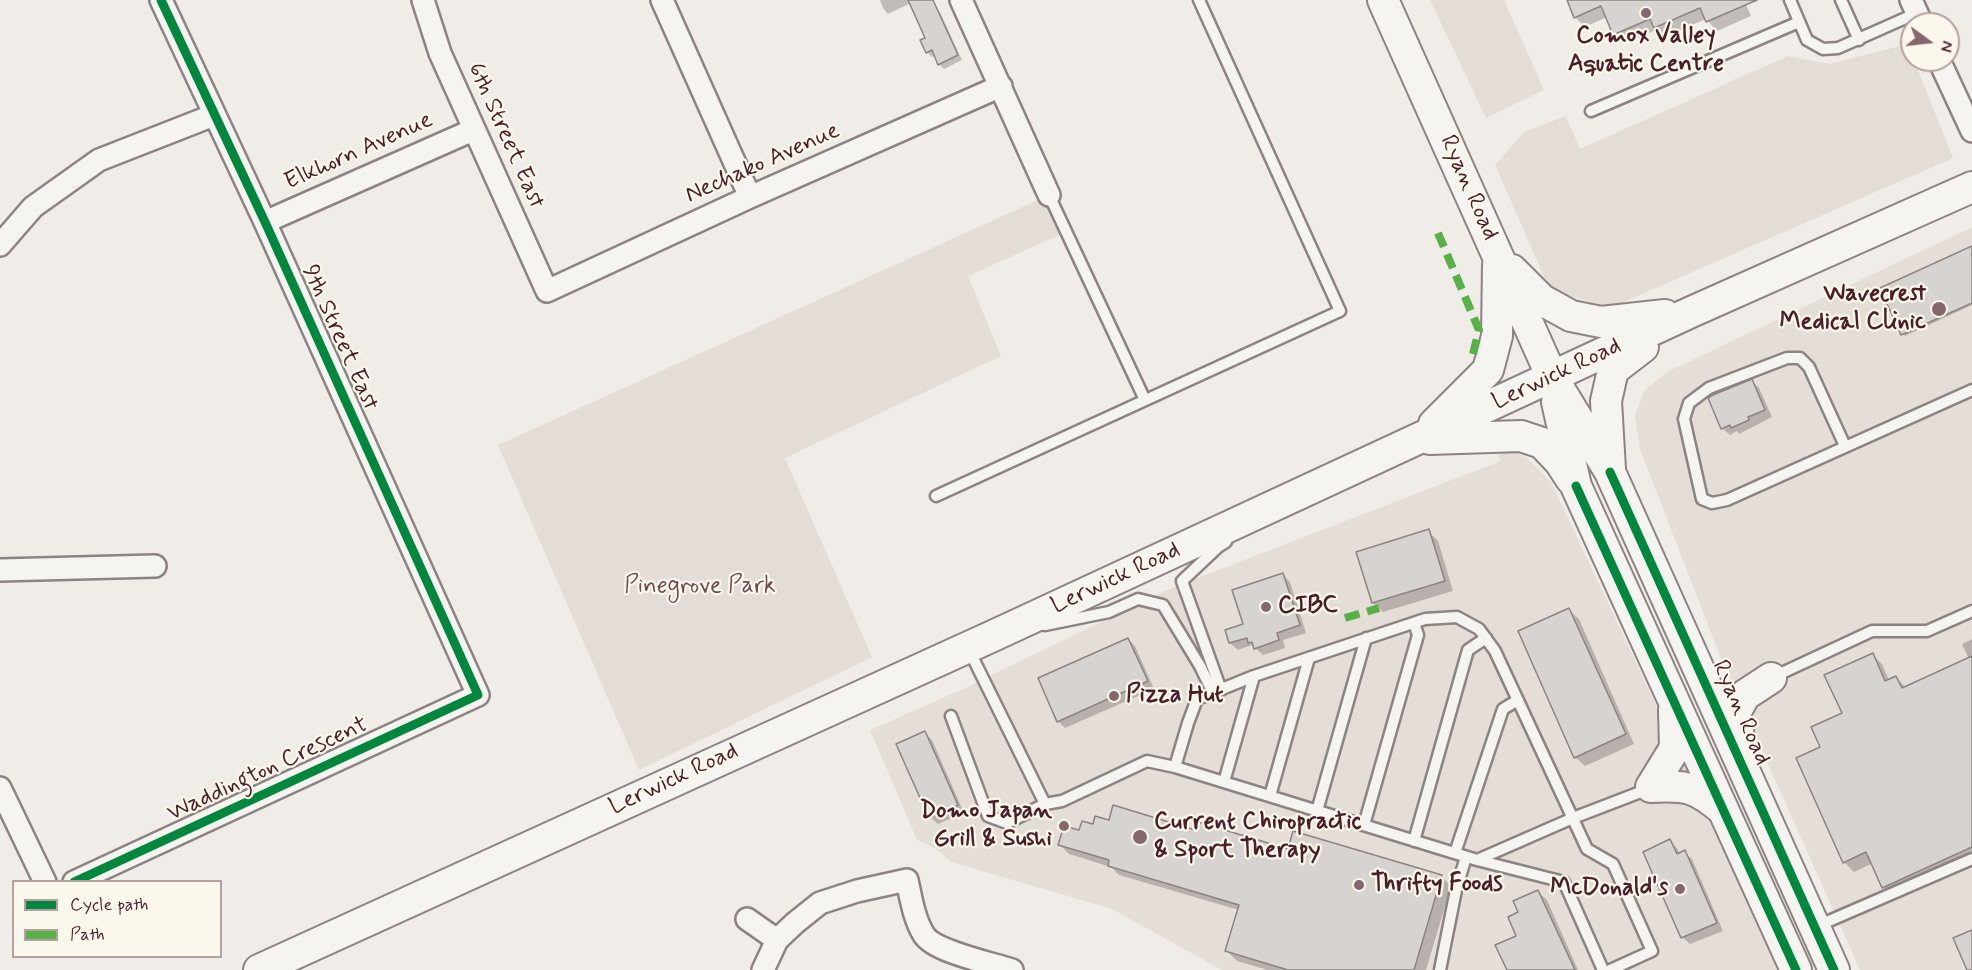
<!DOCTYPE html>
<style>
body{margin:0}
#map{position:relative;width:1972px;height:970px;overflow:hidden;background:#f0ede8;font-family:Mynerve,sans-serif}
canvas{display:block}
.legend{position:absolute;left:12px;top:880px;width:210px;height:78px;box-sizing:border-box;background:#fbf7ec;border:2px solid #b4a19f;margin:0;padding:8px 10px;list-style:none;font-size:18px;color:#4a1f2b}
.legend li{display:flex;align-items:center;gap:12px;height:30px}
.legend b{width:30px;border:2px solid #b4a19f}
.north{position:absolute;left:1900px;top:12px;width:60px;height:60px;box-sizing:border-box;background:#fbf7ec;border:2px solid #b4a19f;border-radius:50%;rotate:105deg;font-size:16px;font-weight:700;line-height:24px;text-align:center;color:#4a1f2b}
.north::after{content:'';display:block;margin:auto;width:21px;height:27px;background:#84676d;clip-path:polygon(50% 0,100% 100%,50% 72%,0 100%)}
</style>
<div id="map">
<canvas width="1972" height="970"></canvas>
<ul class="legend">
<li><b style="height:8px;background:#00873e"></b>Cycle path</li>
<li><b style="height:8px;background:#57b146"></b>Path</li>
</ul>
<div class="north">N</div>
</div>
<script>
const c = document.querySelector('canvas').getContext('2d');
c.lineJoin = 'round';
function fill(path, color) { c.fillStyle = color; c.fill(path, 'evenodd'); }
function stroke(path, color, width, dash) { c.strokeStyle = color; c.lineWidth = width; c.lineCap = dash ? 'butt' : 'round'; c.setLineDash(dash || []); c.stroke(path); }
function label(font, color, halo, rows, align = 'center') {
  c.font = font + ' Mynerve,sans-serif'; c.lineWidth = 4.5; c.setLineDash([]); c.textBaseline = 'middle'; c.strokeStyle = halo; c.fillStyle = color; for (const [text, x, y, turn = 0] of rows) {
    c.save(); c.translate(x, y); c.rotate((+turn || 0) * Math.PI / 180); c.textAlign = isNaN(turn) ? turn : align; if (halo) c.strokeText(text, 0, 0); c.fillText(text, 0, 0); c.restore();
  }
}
fill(new Path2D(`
 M1972 227V970H1860L1720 656 1640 449 1635 416 1644 391 1667 372Z
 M1506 447 1527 458 1551 482 1781 970H1222L1112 909 951 862 935 848 917 840 870 730 965 688 1169 589 1501 461 1498 456Z`), '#e5ddd7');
fill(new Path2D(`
 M1430 0H1504L1544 90 1486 118Z
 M1908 44 1912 60H1914L1953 158 1610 308 1550 290 1495 165 1524 132 1566 116 1580 149 1788 56 1829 64Z
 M1049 195 1066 232 968 276 1001 356 785 458 872 657 639 770 498 445Z`), '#e4ddd7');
fill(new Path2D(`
 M880 0H924L934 7 940 12 962 60 944 69 939 64 936 56 932 57 927 52V39L911 3 888 14 883 8Z
 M1568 0H1744L1751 16 1717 31 1706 19 1665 36 1658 29 1624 44 1614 34 1607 17 1585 27 1575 17Z
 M1972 248V305L1905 336 1882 288Z
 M1752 381 1759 388 1772 417 1739 434 1737 431 1730 435 1722 428Z
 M1428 531 1438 541 1453 591 1383 612 1373 603Z
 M1283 575 1290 582 1306 633 1283 640 1285 648 1263 655 1252 645 1238 650 1230 643Z
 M1569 610 1579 619 1634 744 1585 766 1575 757Z
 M1128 639 1135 646 1154 689 1065 728 1058 721Z
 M1972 639V861L1893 897 1883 887 1873 863 1854 872 1844 862 1822 748 1844 714 1872 654 1882 664 1889 680 1896 677 1906 688 1969 659 1962 644Z
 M925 733 932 740 964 813 938 824 930 817Z
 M1110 822 1196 831 1289 851 1441 876 1451 886 1426 970H1268L1237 961 1227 951 1239 910 1119 875 1111 867 1069 854 1060 845 1080 832Z
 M1670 841 1677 848 1680 854 1684 852 1692 859 1723 931 1690 944 1682 937Z
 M1538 892 1547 900 1578 970H1508L1518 936 1520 913Z`), '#0003');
const building = new Path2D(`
 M908 0H933L958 55 938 65 932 50 926 53 920 40 925 38Z
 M1567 0H1757L1706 22 1700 8 1654 28 1650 19 1613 35 1601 6 1574 18Z
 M1972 246V303L1901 335 1880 288Z
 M1752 379 1765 410 1748 417 1749 420 1731 428 1730 425 1721 429 1708 398 1713 395Z
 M1429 529 1445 581 1372 603 1356 552Z
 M1283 573 1300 625 1277 633 1279 640 1254 649 1252 642 1248 643 1247 638 1229 643 1225 630 1243 624 1232 590Z
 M1569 608 1626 734 1574 758 1518 631Z
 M1128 638 1148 681 1057 722 1038 678Z
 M1873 653 1885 681 1896 676 1902 688 1972 656V847L1882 888 1866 852 1843 863 1796 758 1820 747 1811 727 1842 713 1824 675Z
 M925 731 958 805 929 818 896 744Z
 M1113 805 1195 830 1198 822 1288 849 1293 831 1442 875 1414 970H1288L1225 951 1239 905 1108 866 1109 860 1058 845 1064 826 1079 830 1082 821 1093 824 1095 816 1109 820Z
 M1670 839 1677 854 1685 850 1717 923 1681 938 1643 852Z
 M1538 890 1575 970H1507L1495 945 1516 936 1508 917 1518 912 1513 901Z
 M1972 930V970H1967L1953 938Z`);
fill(building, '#d7d3d0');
stroke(building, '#8d8383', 1.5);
const lane = new Path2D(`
 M1790 0 1807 40 1823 49 1838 48 1917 13
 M1841 0 1859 40
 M1591 111 1799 22
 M1049 195 1145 400
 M1845 446 1809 367 1800 358H1787L1709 388 1689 403 1684 419 1702 499 1712 503 1727 500 1972 390
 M936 496 1340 311 1199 0
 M1045 625 1109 612 1138 599 1163 605 1200 666 1213 693
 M969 650 1045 804 1062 801 1147 761 1175 767 1477 860 1573 818 1651 788
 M1771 678 1872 631H1927L1972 611
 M1221 690 1182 581 1218 547 1226 542
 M951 716 988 816 1007 823 1045 804
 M1175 767 1188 723 1197 699 1254 676 1425 619 1457 617 1479 629 1495 651 1587 849 1613 864 1652 951 1610 970
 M1224 782 1254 676
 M1270 796 1309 658
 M1317 811 1366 638
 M1364 825 1418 635 1414 623
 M1414 841 1468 650 1486 638
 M1455 853 1503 709 1518 700
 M1477 860 1564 882 1603 970
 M1815 927 1972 859
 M1440 970 1456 890 1466 857`);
const street = new Path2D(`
 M423 0 440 53 547 291 750 197 1001 86
 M662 0 750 197
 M961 0 1049 195
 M1911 0 1922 24
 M1939 60 1972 131
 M265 222 473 130
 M0 245 33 207 99 160 214 115
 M0 570 155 566
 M0 788 45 882
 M74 882 478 695 265 222 161 0
 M747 919 777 940
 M763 970 777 940 795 923 820 903 857 891 907 880C911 898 914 919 924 935 935 952 991 963 1012 970`);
const secondary = new Path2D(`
 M1383 0 1552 377 1610 472 1834 970
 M1512 270 1542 300 1571 316 1601 322 1665 315
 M1557 402 1576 486 1796 970
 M1434 424 1488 370 1497 336 1498 265
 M1430 439 1521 436 1542 443 1560 462 1571 479
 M1610 469 1606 401 1613 370 1643 347
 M1740 744 1735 713 1745 695 1771 678
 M1651 787 1675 748 1674 710
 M1651 787C1687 785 1696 787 1723 810
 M259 970 995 635 1689 313 1972 187`);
stroke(lane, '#8d8383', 15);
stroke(street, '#8d8383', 26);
stroke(secondary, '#8d8383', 34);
stroke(lane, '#f5f4f0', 10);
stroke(street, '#f5f4f0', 21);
stroke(secondary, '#f5f4f0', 30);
stroke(new Path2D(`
 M1438 233 1479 330 1473 354
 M1345 618 1379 608`), '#57b146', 8, [15, 8]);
stroke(new Path2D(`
 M1610 472 1834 970
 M1576 486 1796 970
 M74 882 478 695 265 222 161 0`), '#00873e', 9);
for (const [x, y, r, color] of [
 [1646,13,6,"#84676d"],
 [1939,309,8,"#84676d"],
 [1266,607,6,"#84676d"],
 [1114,696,6,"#84676d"],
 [1064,826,6,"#84676d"],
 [1140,837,8,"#84676d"],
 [1359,885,6,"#84676d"],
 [1680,889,6,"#84676d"]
]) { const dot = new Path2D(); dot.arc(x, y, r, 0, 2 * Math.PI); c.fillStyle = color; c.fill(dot); stroke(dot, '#fbf7ec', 2); }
label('bold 24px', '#4a1f2b', '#fbf7ec', [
 ["Comox Valley",1646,37,"center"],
 ["Aquatic Centre",1646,65,"center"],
 ["Wavecrest",1926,295,"right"],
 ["Medical Clinic",1926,323,"right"],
 ["CIBC",1278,607],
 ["Pizza Hut",1126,696],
 ["Domo Japan",1052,812,"right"],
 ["Grill & Sushi",1052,840,"right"],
 ["Current Chiropractic",1154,823],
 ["& Sport Therapy",1154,851],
 ["Thrifty Foods",1371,885],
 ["McDonald's",1668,889,"right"]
], 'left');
label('24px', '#4a1f2b', '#fbf7ec', [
 ["6th Street East",505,136,66],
 ["Elkhorn Avenue",359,152,-24],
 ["Nechako Avenue",763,164,-24],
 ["Ryan Road",1468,188,66],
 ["9th Street East",339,338,66],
 ["Lerwick Road",1557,375,-25],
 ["Lerwick Road",1116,579,-25],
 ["Ryan Road",1740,713,66],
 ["Waddington Crescent",268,770,-25],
 ["Lerwick Road",674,780,-25]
]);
label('24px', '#6e4b52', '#fbf7ec', [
 ["Pinegrove Park",700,587]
]);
</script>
